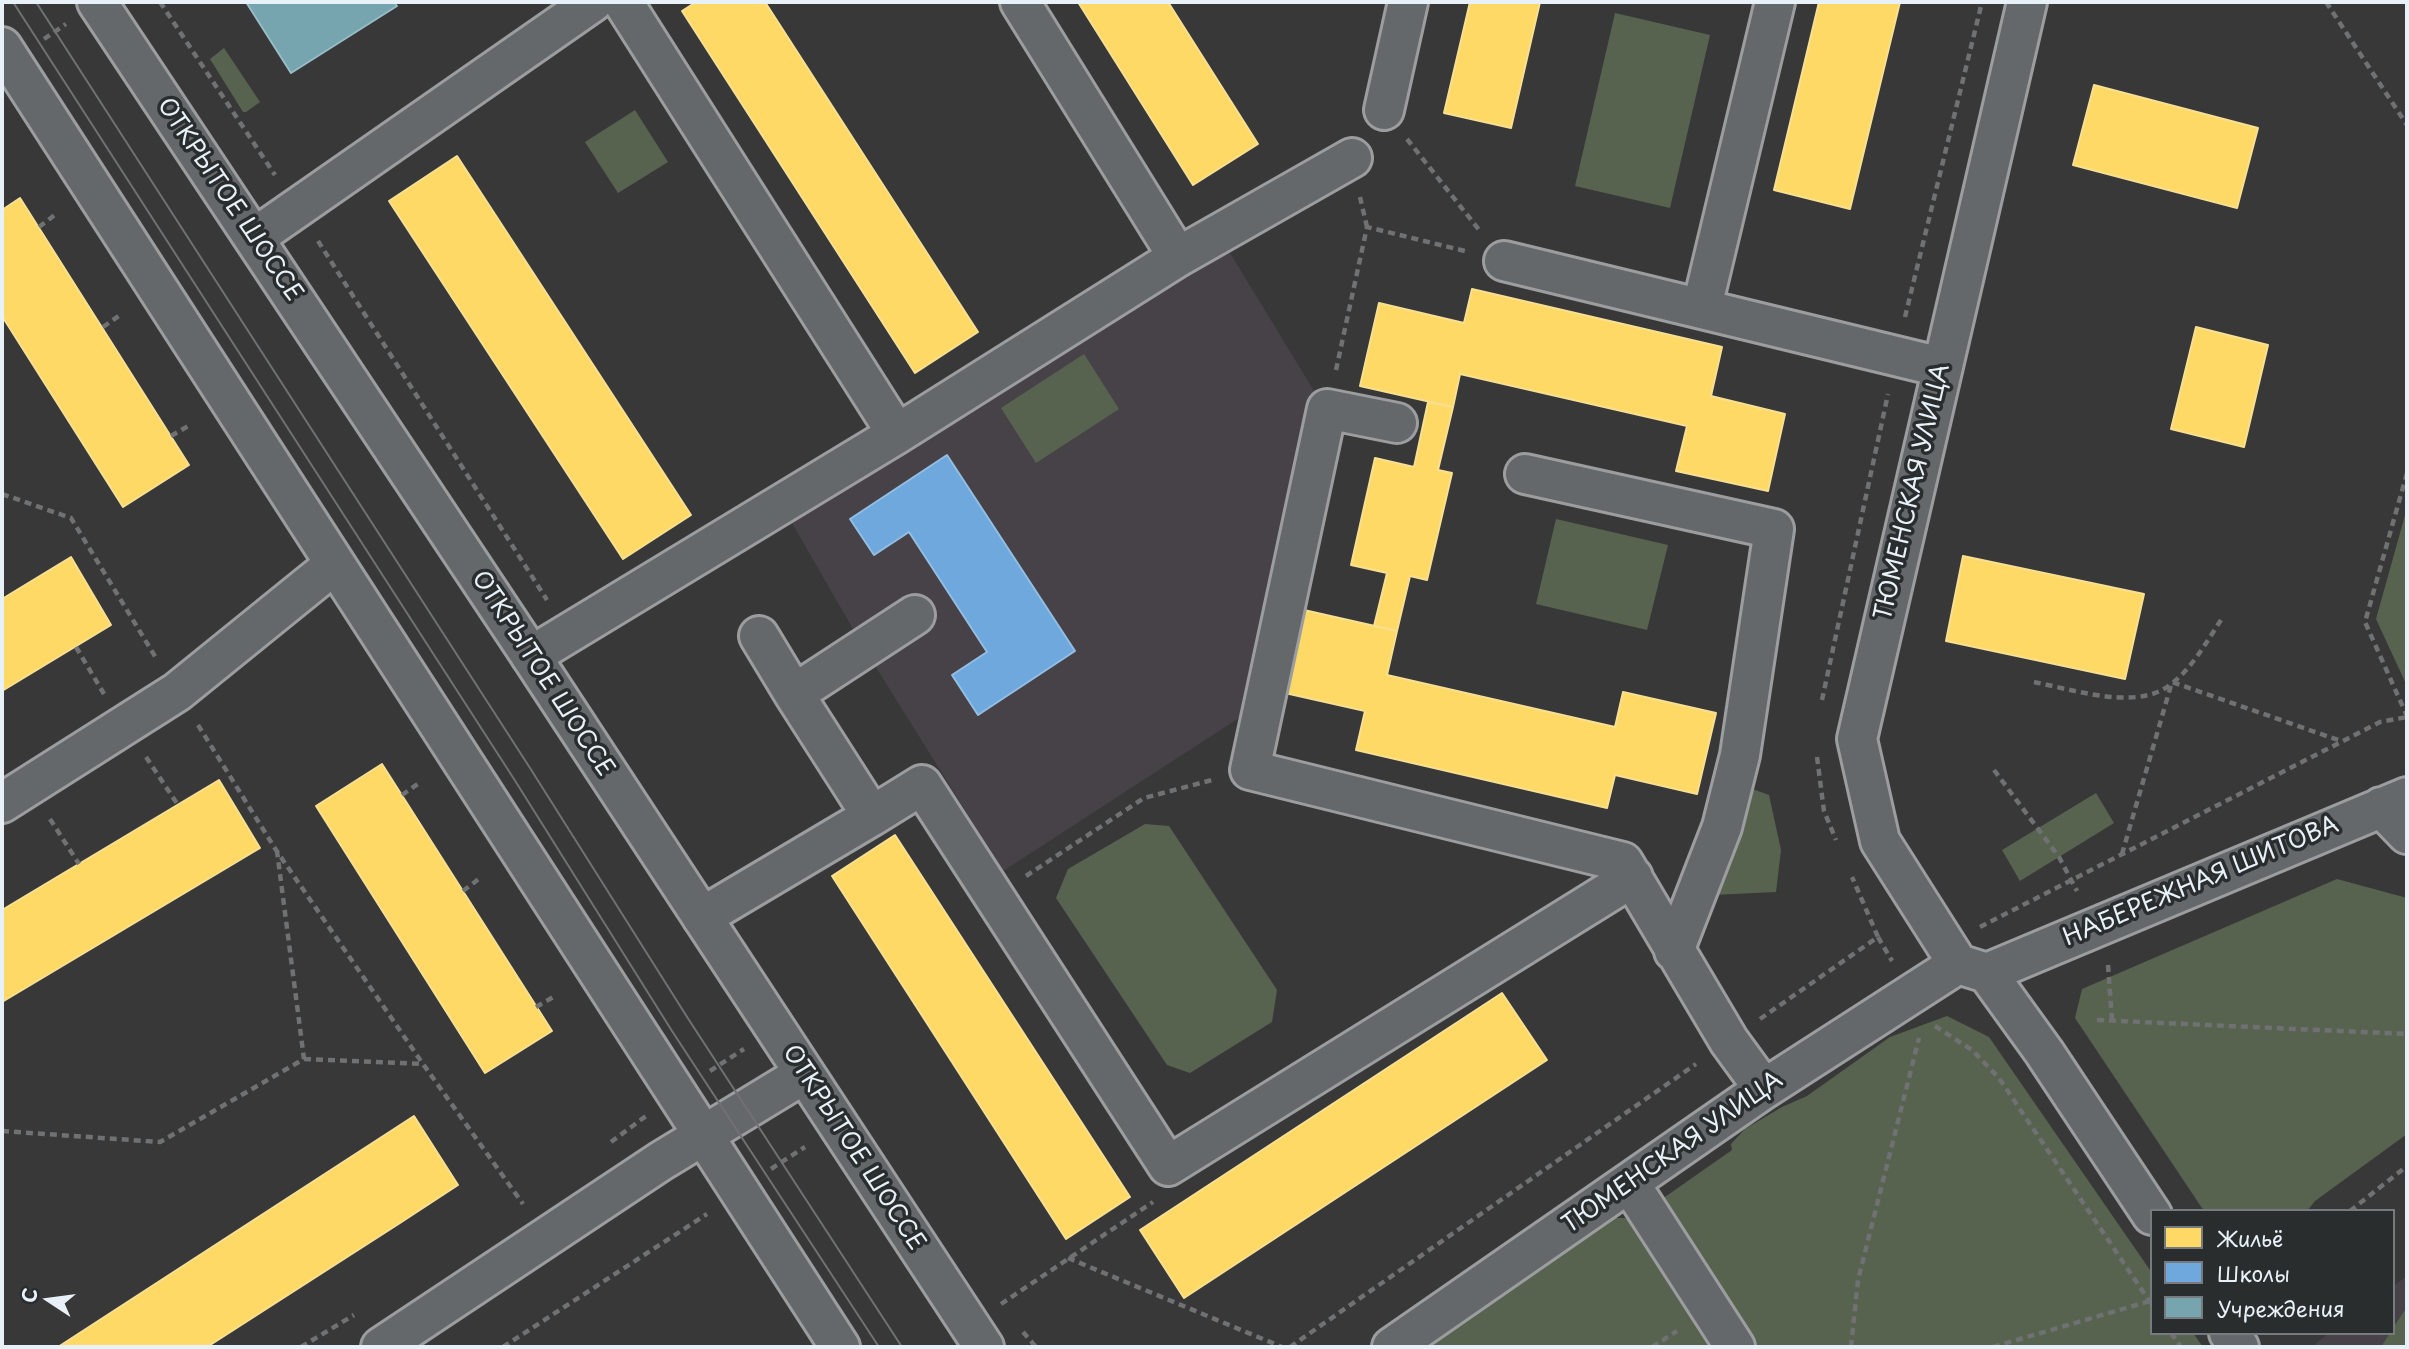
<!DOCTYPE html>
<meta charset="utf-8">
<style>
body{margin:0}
#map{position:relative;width:2409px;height:1349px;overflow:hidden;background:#383839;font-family:"Playpen Sans",sans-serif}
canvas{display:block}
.frame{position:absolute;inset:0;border:4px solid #e8f1f8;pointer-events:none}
.legend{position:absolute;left:2150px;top:1209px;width:245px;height:126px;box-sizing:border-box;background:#2a2d2e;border:2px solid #767b7f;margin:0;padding:9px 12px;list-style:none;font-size:21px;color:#e8f1f8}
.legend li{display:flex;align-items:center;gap:14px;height:35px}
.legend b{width:35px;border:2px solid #767b7f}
.north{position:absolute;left:14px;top:1265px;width:70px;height:70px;-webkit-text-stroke:5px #2a2d2e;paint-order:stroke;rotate:283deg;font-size:19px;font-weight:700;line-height:28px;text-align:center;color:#e8f1f8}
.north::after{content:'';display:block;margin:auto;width:24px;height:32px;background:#e8f1f8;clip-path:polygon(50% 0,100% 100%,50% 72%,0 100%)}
</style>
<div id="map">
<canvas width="2409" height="1349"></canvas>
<div class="frame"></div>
<ul class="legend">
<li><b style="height:19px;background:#ffd966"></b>Жильё</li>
<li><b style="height:19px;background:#6fa8dc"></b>Школы</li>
<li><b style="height:19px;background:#76a5af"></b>Учреждения</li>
</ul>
<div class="north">С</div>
</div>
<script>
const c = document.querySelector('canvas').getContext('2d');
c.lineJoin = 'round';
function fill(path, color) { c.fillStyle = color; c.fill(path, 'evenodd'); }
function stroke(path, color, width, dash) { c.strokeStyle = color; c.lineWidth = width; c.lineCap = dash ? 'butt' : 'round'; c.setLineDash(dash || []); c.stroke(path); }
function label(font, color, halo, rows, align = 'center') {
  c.font = font + ' "Playpen Sans",sans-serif'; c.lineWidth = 7; c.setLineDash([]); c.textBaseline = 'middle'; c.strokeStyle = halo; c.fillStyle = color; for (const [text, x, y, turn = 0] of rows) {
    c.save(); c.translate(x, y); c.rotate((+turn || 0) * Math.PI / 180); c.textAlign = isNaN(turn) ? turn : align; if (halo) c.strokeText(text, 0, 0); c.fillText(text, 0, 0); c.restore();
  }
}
fill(new Path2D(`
 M1224 243 1314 391 1239 718 1003 871 864 648 792 523Z
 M2407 1276V1347H2318L2315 1344 2329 1333H2393V1286Z`), '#474247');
fill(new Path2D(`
 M1615 13 1710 35 1670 208 1575 186Z
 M224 48 260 102 246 112H243L210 59Z
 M635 110 668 162 618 193 585 142Z
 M1084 354 1119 409 1036 463 1001 408Z
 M2407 508V686L2376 619Z
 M1556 519 1668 545 1647 630 1536 604Z
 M1747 787 1769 795 1781 850 1776 892 1712 895Z
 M2096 793 2114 823 2020 881 2002 850Z
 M1145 824 1169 826 1277 990 1272 1022 1190 1073 1167 1065 1056 898 1068 869Z
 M2337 879 2407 898V1134L2315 1201 2307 1211H2204L2075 1018 2082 989Z
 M1947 1016 1989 1037 2152 1273V1333H2193L2203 1347H1755L1742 1328 1712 1347H1406L1592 1223 1613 1218H1635L1732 1150 1731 1144 1745 1129 1782 1107 1807 1096 1890 1037Z
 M2407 1307V1347H2381L2390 1333H2393V1328Z`), '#58634f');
const homes = new Path2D(`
 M696 2H765L978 332 915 373 682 11Z
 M1078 2H1168L1258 144 1193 185Z
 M1470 2H1540L1511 128 1444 113Z
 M1819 2H1900L1850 209 1774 190Z
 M2094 85 2258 128 2237 208 2073 165Z
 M457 156 691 515 623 559 389 201Z
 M20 198 189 465 123 507 2 316V210Z
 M1472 289 1722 347 1711 396 1785 414 1768 491 1676 471 1687 426 1460 374 1453 407 1360 386 1379 303 1464 323Z
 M2196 327 2268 345 2244 447 2171 429Z
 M1428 402 1453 407 1438 470 1452 473 1427 580 1410 576 1397 631 1374 626 1387 573 1351 565 1375 458 1414 467Z
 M1963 556 2144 594 2125 679 1946 641Z
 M71 557 111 625 2 691V599Z
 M1304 610 1397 631 1387 675 1615 727 1623 692 1716 713 1697 794 1615 775 1607 808 1356 750 1365 711 1285 693Z
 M382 764 552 1031 485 1073 316 806Z
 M219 780 260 848 2 1002V910Z
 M895 835 1130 1197 1066 1239 832 876Z
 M1502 993 1547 1060 1184 1298 1140 1230Z
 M414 1116 458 1185 400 1223 207 1347H58Z`);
fill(homes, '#ffd966');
stroke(homes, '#f8e092', 2);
const schools = new Path2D(`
 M947 455 1075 651 978 715 952 675 987 652 909 532 874 555 850 519Z`);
fill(schools, '#6fa8dc');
stroke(schools, '#93bee4', 2);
const public = new Path2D(`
 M246 2H394L397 6 291 73Z`);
fill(public, '#76a5af');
stroke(public, '#98bcc5', 2);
const minor = new Path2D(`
 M623 2 897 434
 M1020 2 1178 257
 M2027 2 1857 739 1880 841 1958 964 1987 973 2044 1052 2152 1215
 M2 47 840 1347
 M1384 110 1408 2
 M254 238 593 2
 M1504 261 1941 367
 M1702 307 1775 2
 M1397 423 1327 409 1250 770 1623 862 1729 1041 1764 1089
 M1525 474 1774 529 1740 755 1722 827 1674 951
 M531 656 897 434 1178 257 1352 158
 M794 694 915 615
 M2 803 177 692 335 564
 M2381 807 2407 834
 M872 816 922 785 1168 1166 1633 877
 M702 917 872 816 794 694 759 636
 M1987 973 2407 797
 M1630 1184 1735 1347
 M2229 1333 2239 1347
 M381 1347 661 1161 804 1074
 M1392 1347 1764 1089 1958 964`);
const major = new Path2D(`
 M97 2 531 656 984 1347`);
stroke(minor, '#9c9d9f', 44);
stroke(major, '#9c9d9f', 44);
stroke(new Path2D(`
 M160 2 275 175
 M2326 2 2407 125
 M44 39 66 24
 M1407 139 1480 231
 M1360 197 1367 227
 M39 227 56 214
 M318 241 547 600
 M1905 317 1982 2
 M103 327 120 315
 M1336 370 1367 227 1465 251
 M171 436 190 425
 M2407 473 2365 622 2407 716
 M2 494 71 518 156 658
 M76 647 104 694
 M2034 682C2070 689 2128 708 2162 690 2188 676 2205 644 2221 620
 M1822 700 1888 394
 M198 725 276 850 423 1064 523 1204
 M146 757 178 805
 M1817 757 1824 811 1836 840
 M1994 770 2059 857 2077 891
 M402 795 419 783
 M50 819 79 864
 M2122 854 2172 682 2341 741
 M1026 876 1144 798 1212 780
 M463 891 480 878
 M1980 927 2380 722 2407 717
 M1878 937 1892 961
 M2108 965 2112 1020
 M536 1007 555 996
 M1760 1019 1878 937 1852 877
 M2097 1020 2407 1034
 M1935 1026 1972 1050 1999 1078 2152 1305
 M304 1059 423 1064
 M710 1071 744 1049
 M2 1131 160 1142 304 1059 277 851
 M611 1142 646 1116
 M771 1169 805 1147
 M2350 1211 2407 1166
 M1068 1258 1282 1347
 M1001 1304 1153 1202
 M1023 1332 1036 1347
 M2171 1333 2181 1347
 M301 1347 354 1315
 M503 1347 707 1214
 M1290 1347 1696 1064
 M1652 1347 1677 1331
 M1851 1347 1858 1280 1919 1038
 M1993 1347 2150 1301`), '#6f7172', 4.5, [7, 5]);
stroke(minor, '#65686b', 38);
stroke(major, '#65686b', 38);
stroke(new Path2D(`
 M13 2 514 779 672 1031 879 1347
 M36 2 530 768 689 1020 902 1347`), '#6f7172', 2);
label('24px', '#e8f1f8', '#2a2d2e', [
 ["ОТКРЫТОЕ ШОССЕ",229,200,56],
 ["ТЮМЕНСКАЯ УЛИЦА",1913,492,-77],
 ["ОТКРЫТОЕ ШОССЕ",542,674,57],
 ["НАБЕРЕЖНАЯ ШИТОВА",2201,882,-23],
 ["ОТКРЫТОЕ ШОССЕ",853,1148,57],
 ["ТЮМЕНСКАЯ УЛИЦА",1673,1153,-35]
]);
</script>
